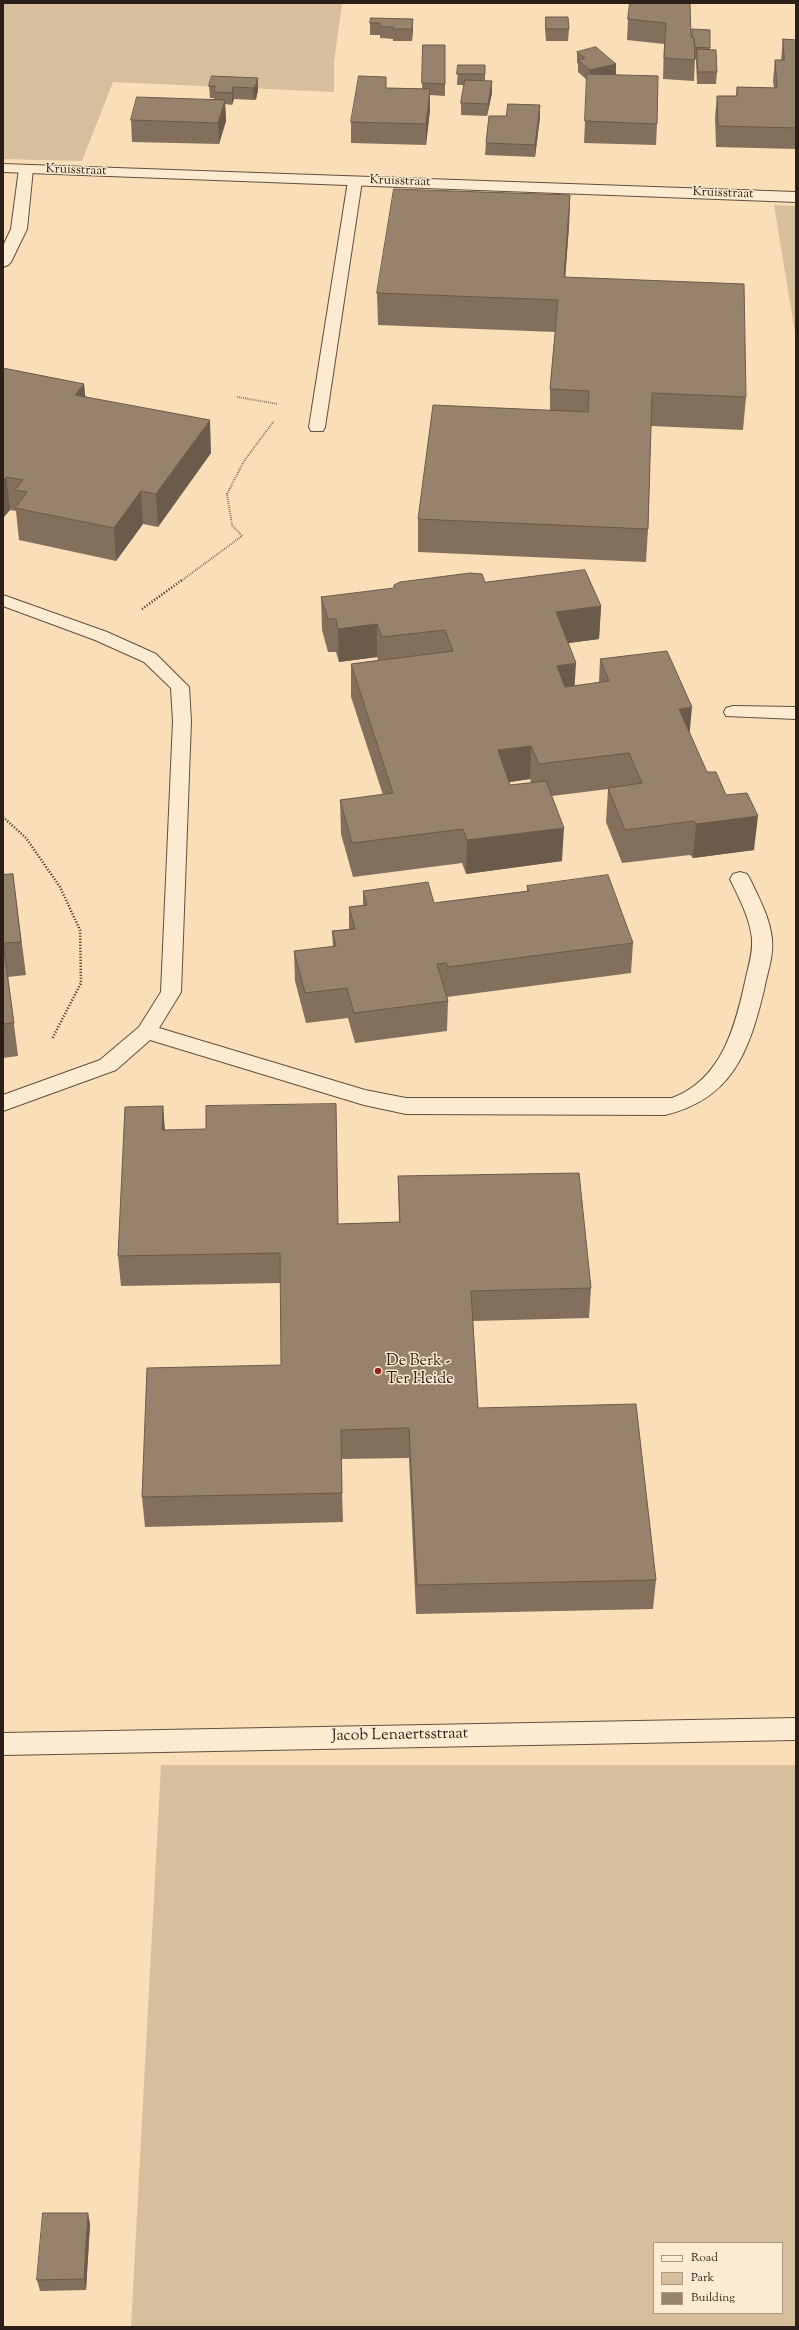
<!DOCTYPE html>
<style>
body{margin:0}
#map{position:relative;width:799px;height:2330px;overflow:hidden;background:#fadeb8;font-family:"Sorts Mill Goudy",serif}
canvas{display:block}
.frame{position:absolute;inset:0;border:4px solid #2b1f17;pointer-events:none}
.legend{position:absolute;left:653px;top:2242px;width:130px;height:72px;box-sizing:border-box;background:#fcead1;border:1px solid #a89987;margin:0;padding:5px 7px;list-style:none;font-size:12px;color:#2b1f17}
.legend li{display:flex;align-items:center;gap:8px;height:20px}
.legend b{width:20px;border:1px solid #a89987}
</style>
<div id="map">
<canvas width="799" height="2330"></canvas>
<div class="frame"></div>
<ul class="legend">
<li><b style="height:5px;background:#fcead1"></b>Road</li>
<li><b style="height:11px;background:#d7be9d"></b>Park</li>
<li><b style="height:11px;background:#97826b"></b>Building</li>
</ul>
</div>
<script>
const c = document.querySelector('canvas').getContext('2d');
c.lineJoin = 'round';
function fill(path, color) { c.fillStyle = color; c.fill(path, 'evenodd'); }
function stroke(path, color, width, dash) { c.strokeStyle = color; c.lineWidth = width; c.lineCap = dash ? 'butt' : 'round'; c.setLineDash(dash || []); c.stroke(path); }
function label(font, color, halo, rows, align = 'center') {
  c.font = font + ' "Sorts Mill Goudy",serif'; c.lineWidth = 3; c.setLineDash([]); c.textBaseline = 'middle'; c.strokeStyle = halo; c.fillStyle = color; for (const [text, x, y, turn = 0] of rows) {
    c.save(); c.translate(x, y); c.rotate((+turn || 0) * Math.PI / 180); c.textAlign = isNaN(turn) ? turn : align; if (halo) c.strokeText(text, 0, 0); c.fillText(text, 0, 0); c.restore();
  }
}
fill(new Path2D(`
 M3 3H342L334 62V92L113 82 82 161 3 159Z
 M774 205 796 206V339Z
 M161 1765H796V2327H131ZM654 2243H782V2313H654Z`), '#d7be9d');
const service = new Path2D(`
 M26 165 33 169 27 229 11 262 8 265 3 267V246L11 229 19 169Z
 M355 177 362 181 325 427 323 431H311L309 427 348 181Z
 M3 595 107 632 156 654 189 687 191 721 181 992 159 1028 365 1090 406 1098H672C721 1080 735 1028 745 982 748 967 753 954 752 939 750 918 739 898 730 879L733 874 740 872 747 874 750 879C759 898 770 918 772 939 774 956 767 973 764 990 749 1052 732 1099 665 1115L406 1114 364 1105 150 1040 116 1070 3 1111V1095L100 1060 139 1027 161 992 173 721 171 688 144 662 95 640 3 606Z
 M733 706 796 707V719L726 716 724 712 726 708Z`);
const minor = new Path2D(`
 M3 164 796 192V202L3 172Z
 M796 1718V1740L3 1755V1733Z`);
stroke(service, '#5f4f3f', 2);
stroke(minor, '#5f4f3f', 2);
stroke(new Path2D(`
 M237 397 278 404
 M181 581 242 536 232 525 227 494 244 461 274 421`), '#2b1f17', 2, [0.5, 1.5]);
stroke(new Path2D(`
 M142 609 182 580
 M3 817 26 838 60 887 80 930 81 983 52 1039`), '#2b1f17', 2.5, [1, 2]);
fill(service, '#fcead1');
fill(minor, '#fcead1');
fill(new Path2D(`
 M630 3 691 37 692 29 710 30V50L717 72 716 84H697L696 59H695L694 81 663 79 664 44 627 40 628 19Z
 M546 17 569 29 568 41H546L545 29Z
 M413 19 412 41H393V39L380 38V35H370V23Z
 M783 39 796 40V149L716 147 715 117 717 96H736L737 87 774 88 773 81 775 60H781Z
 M423 45H445V96L430 95V110L426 145 351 143V122L386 77V88L422 89Z
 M577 52 616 64V75L657 124 656 145 584 143 587 80 578 72V64L577 63Z
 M458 65H485V81H492V93L487 116 461 115V103L464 85H457Z
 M258 78V90L256 99 254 100 234 99 232 105 225 104 226 121 219 144 132 142 131 120 214 99V98H210L209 86Z
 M540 105V117L535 157 485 155 486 143 506 116Z
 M570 195 569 226 565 277 746 397 743 430 651 426 648 529 646 562 418 552V519L550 410V389L555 332 378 325 377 293Z
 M3 368 84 384 85 396 211 453 158 527 143 524 116 561 19 540 16 511 10 510 3 518Z
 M485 582 601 606 599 639 568 643 574 686 599 682 600 659 690 734 707 772 726 795 754 850 693 858 690 855 622 863 606 822 608 789 552 796 562 861 466 874 462 863 353 877 341 834 340 800 383 795 351 697V664L378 660 377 657 339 662 336 652H328L322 630 321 597ZM530 779 531 783 510 785 509 782Z
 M13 874 26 975 8 977 18 1056 3 1058V875Z
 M527 886 633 943 631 973 447 997 448 1001 447 1031 355 1043 348 1018 306 1023 295 981 294 951 333 947 332 931 349 929V907L363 905V891L434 903 527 891Z
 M163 1106 165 1130 338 1224 399 1222 398 1176 591 1288 589 1318 473 1321 478 1408 656 1580 653 1609 416 1614 409 1458 341 1459 343 1522 145 1527 142 1497 281 1365V1283L121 1286 118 1256Z
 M90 2224 86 2290 40 2291 37 2280Z`), '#82705c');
fill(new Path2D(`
 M413 19V30L412 41V29Z
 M616 64V76L590 82V70Z
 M258 78V90L256 99 254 100 253 88Z
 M492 81V93L487 116 488 104Z
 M233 87 234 99 232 105V93Z
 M430 89V110L426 145V124Z
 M225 100 226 121 219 144 218 123Z
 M540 105V117L535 157V145Z
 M570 195 569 226 563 308 564 277Z
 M84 384 87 416 75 395Z
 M210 420 211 453 158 527 156 494Z
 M6 477 10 510 3 518V481Z
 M141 491 143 524 116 561 114 528Z
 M601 606 599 639 554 645 556 612Z
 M377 624V657L339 662 338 629Z
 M576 663 574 696 555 699 557 666Z
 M692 707 689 740 679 709Z
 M531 746 530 779 497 784 498 750Z
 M758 816 754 850 693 858 696 824Z
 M564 828 562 861 466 874 467 840Z
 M163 1106 165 1137 162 1130Z
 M88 2213 90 2224 86 2290 84 2279Z`), '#6a5b4b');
const building = new Path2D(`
 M630 3H690L691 37 694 38 695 60 664 58 666 23 628 19Z
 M546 17H568L569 29H546Z
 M371 18 413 19 412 29H393L394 27H380V23H370Z
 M692 29 710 30V48L695 47 694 38H693Z
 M783 39 796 40V128L718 126 717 96H737V87L777 88 775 60H784Z
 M423 45H445V84L422 83Z
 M596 47 616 64 590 70 578 60 585 58 577 52Z
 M697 49 716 50 717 72H698Z
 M458 65H485V74H457Z
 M587 74 658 76 657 124 585 121Z
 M212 76 258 78 255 87 253 88 233 87 232 93 214 92 215 86H209Z
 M359 76 386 77V88L430 89 426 124 351 122Z
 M465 80 492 81 488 104 461 103Z
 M137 97 225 100 218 123 131 120Z
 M508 104 540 105 535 145 486 143 489 116H506Z
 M394 189 570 195 564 277 744 284 746 397 652 393 648 529 418 519 433 405 588 412 589 391 550 389 558 300 377 293Z
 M3 368 84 384 75 395 210 420 156 494 141 491 114 528 15 508 27 492 15 490 23 480 6 477 3 481Z
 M585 570 601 606 556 612 576 663 557 666 565 687 609 681 600 659 667 651 692 707 679 709 707 772H716L726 795 747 793 758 816 696 824 694 821 625 830 608 788 642 783 629 753 539 764 531 746 498 750 510 785 546 781 564 828 467 840 463 829 352 843 340 800 393 793 351 664 453 651 445 630 382 637 377 624 338 629 336 619H328L321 597 394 588V585L400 582 470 573 482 574 485 582Z
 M13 874 21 942 3 943 14 1023 3 1024V875Z
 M608 875 633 943 448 967 446 963 437 964 448 1001 354 1013 347 988 305 993 294 951 336 946 332 931 355 929 349 907 367 905 363 891 428 882 434 903 529 891 527 886Z
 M336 1104 338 1224 400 1222 398 1176 579 1173 591 1288 471 1291 478 1408 636 1404 656 1580 417 1585 409 1428 341 1430 342 1493 142 1497 147 1368 281 1365 280 1253 118 1256 125 1107 163 1106 162 1130 206 1129V1106Z
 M43 2213H88L84 2279 37 2280Z`);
fill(building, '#97826b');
stroke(building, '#6a5b4b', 1);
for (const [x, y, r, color] of [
 [378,1371,4,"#8f2418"]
]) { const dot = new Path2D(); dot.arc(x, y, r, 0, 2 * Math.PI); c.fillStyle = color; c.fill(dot); stroke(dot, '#fcead1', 1.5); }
label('13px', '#2b1f17', '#fcead1', [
 ["Kruisstraat",76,171,2],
 ["Kruisstraat",400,182,2],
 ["Kruisstraat",723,194,2]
]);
label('16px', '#2b1f17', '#fcead1', [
 ["De Berk -",386,1362],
 ["Ter Heide",386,1380]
], 'left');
label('16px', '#2b1f17', '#fcead1', [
 ["Jacob Lenaertsstraat",400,1736,-1]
]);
</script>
